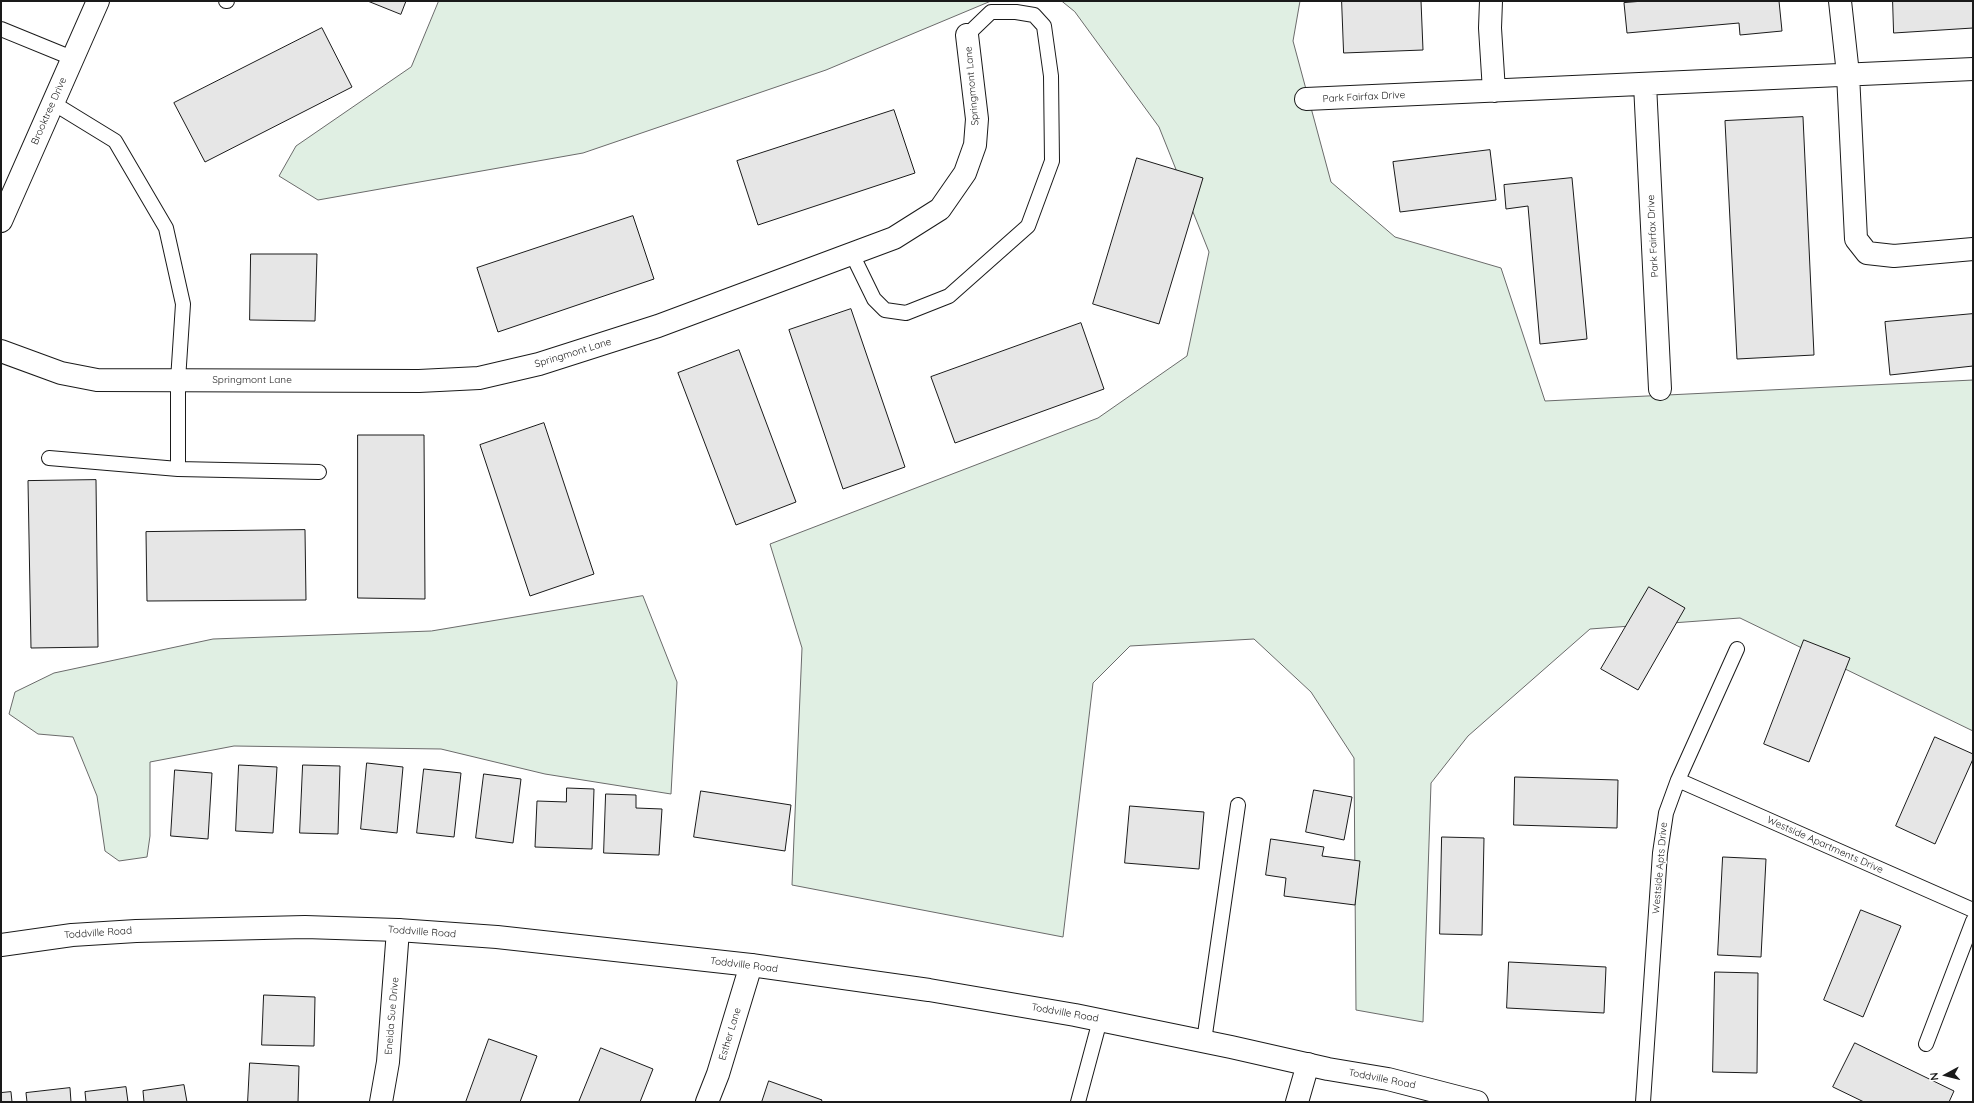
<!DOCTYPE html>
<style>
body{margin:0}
#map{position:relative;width:1974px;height:1103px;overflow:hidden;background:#fff;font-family:Quicksand,sans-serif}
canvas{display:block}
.frame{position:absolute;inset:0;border:2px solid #1a1a1a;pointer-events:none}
.north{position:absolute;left:1926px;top:1055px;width:40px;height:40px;-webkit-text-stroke:3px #fff;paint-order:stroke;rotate:263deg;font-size:11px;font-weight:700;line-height:16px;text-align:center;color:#1a1a1a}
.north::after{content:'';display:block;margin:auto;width:14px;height:18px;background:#1a1a1a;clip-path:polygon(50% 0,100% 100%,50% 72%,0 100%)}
</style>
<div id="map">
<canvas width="1974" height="1103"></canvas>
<div class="frame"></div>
<div class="north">N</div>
</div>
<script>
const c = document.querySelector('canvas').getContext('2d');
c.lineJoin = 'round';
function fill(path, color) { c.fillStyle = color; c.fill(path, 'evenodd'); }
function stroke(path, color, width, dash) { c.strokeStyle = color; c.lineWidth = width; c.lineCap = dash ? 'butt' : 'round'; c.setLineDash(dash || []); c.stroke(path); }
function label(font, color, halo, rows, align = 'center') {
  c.font = font + ' Quicksand,sans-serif'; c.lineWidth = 3; c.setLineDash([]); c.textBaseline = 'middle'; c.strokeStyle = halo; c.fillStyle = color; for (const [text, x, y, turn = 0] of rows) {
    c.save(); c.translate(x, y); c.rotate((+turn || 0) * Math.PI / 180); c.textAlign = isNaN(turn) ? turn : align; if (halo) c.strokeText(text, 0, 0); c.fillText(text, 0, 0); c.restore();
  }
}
const green = new Path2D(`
 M439 1H991L826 70 583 153 318 200 279 176 296 146 411 67Z
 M1062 1H1300L1293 41 1331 182 1395 237 1501 268 1545 401 1973 380V731L1740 618 1590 629 1468 736 1431 783 1423 1022 1356 1010 1354 758 1311 692 1254 639 1130 646 1093 683 1063 937 792 885 802 648 770 544 1098 418 1187 356 1209 252 1159 127 1075 12Z
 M643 596 677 682 671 794 545 774 441 749 234 746 150 762V836L147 857 119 861 105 851 97 796 73 737 38 734 9 714 15 692 54 673 213 639 431 631Z`);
fill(green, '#e0efe3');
stroke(green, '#6a6a6a', 1);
const building = new Path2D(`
 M368 1H406L401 14Z
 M1342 1H1421L1423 50 1344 53Z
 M1644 1H1779L1782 31 1740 35 1739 23 1627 33 1624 3Z
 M1893 1H1973V28L1894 33Z
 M322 28 352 87 205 162 174 103Z
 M894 110 915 173 758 225 737 161Z
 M1803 117 1814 355 1737 359 1725 121Z
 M1490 150 1496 200 1400 212 1393 162Z
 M1137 158 1203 178 1159 324 1093 304Z
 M1572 178 1587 339 1540 344 1528 206 1506 209 1504 185Z
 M633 216 654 279 498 332 477 268Z
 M251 254H317L315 321 250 320Z
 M851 309 905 467 843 489 789 330Z
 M1973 314V366L1890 375 1885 322Z
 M1081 323 1104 389 955 443 931 377Z
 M739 350 796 502 736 525 678 373Z
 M544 423 594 574 530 596 480 445Z
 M358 435H424L425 599 358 598Z
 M96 480 98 647 31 648 28 481Z
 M305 530 306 600 147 601 146 532Z
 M1649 587 1685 608 1638 690 1601 669Z
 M1804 640 1850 658 1809 762 1764 744Z
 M1935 737 1973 754V759L1935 844 1896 826Z
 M367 763 403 767 397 833 361 829Z
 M239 765 277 767 273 833 236 831Z
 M303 765 340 766 338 834 300 833Z
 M424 769 461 773 454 837 417 833Z
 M175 770 212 773 208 839 171 836Z
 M484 774 521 779 513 843 476 838Z
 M1515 777 1618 780 1617 828 1514 825Z
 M567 788 594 789 592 849 535 847 537 801 566 802Z
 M1314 790 1352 797 1344 840 1306 832Z
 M701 791 791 805 785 851 694 837Z
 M606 794 636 795V808L662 809 659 855 604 853Z
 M1130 806 1204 812 1199 869 1125 863Z
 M1442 837 1484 838 1482 935 1440 934Z
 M1271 839 1324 847 1322 856 1360 861 1355 905 1284 896 1286 878 1266 875Z
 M1723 857 1766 859 1761 957 1718 955Z
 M1861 910 1901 926 1863 1017 1824 1000Z
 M1509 962 1606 967 1604 1013 1507 1008Z
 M1715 972 1758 973 1757 1073 1713 1072Z
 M264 995 315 997 314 1046 262 1045Z
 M489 1039 537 1056 520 1102H466Z
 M1855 1043 1954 1091 1949 1102H1864L1833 1087Z
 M601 1048 653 1069 640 1102H579Z
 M250 1063 299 1066 298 1102H248Z
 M769 1081 822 1100 821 1102H762Z
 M184 1085 187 1102H144L143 1091Z
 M126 1087 128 1102H86L85 1092Z
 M70 1088 71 1102H27L26 1093Z
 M11 1092 12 1102H1V1093Z`);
fill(building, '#e6e6e6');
stroke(building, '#1a1a1a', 1);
const service = new Path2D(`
 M226 1H227
 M1 29 72 58
 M852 254 874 299 885 310 906 313 949 296 1028 226 1052 161 1051 76 1044 26 1034 15 1016 12H991L967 35
 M49 458 178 469V380L183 304 166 228 115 141 53 103
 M178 469 319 472
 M1678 780 1973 910
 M1204 1041 1238 805
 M1926 1044 1973 921
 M1078 1102 1100 1020
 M1643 1102 1660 853 1666 813 1678 780 1737 649`);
const minor = new Path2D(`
 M1491 1 1490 28 1494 91
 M1840 1 1848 74 1856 239 1867 253 1894 256 1973 249
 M1645 84 1660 389
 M1306 99 1973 69
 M1 221 98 1
 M1 351 61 373 97 380 419 381 479 378 539 364 658 326 894 238 940 209 965 173 975 145 977 119 967 35
 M381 1102 388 1062 398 930
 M707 1102 718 1074 751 965
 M1297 1102 1308 1064`);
const tertiary = new Path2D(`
 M1 945 72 935 136 931 305 927 398 930 497 937 751 965 929 990 1075 1015 1231 1047 1328 1069 1388 1079 1477 1102`);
stroke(service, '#1a1a1a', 16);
stroke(minor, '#1a1a1a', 24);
stroke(tertiary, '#1a1a1a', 24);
stroke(service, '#fff', 14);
stroke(minor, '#fff', 22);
stroke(tertiary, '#fff', 22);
label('10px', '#1a1a1a', '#fff', [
 ["Springmont Lane",972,86,-95],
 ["Park Fairfax Drive",1364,97,-3],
 ["Brooktree Drive",49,111,-66],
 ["Park Fairfax Drive",1653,236,-93],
 ["Springmont Lane",573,353,-17],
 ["Springmont Lane",252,380],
 ["Westside Apartments Drive",1825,845,24],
 ["Westside Apts Drive",1660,868,-85],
 ["Toddville Road",422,932,4],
 ["Toddville Road",98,933,-4],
 ["Toddville Road",744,965,7],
 ["Toddville Road",1065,1013,10],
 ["Eneida Sue Drive",392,1016,-85],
 ["Esther Lane",730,1034,-73],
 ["Toddville Road",1382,1079,11]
]);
</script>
